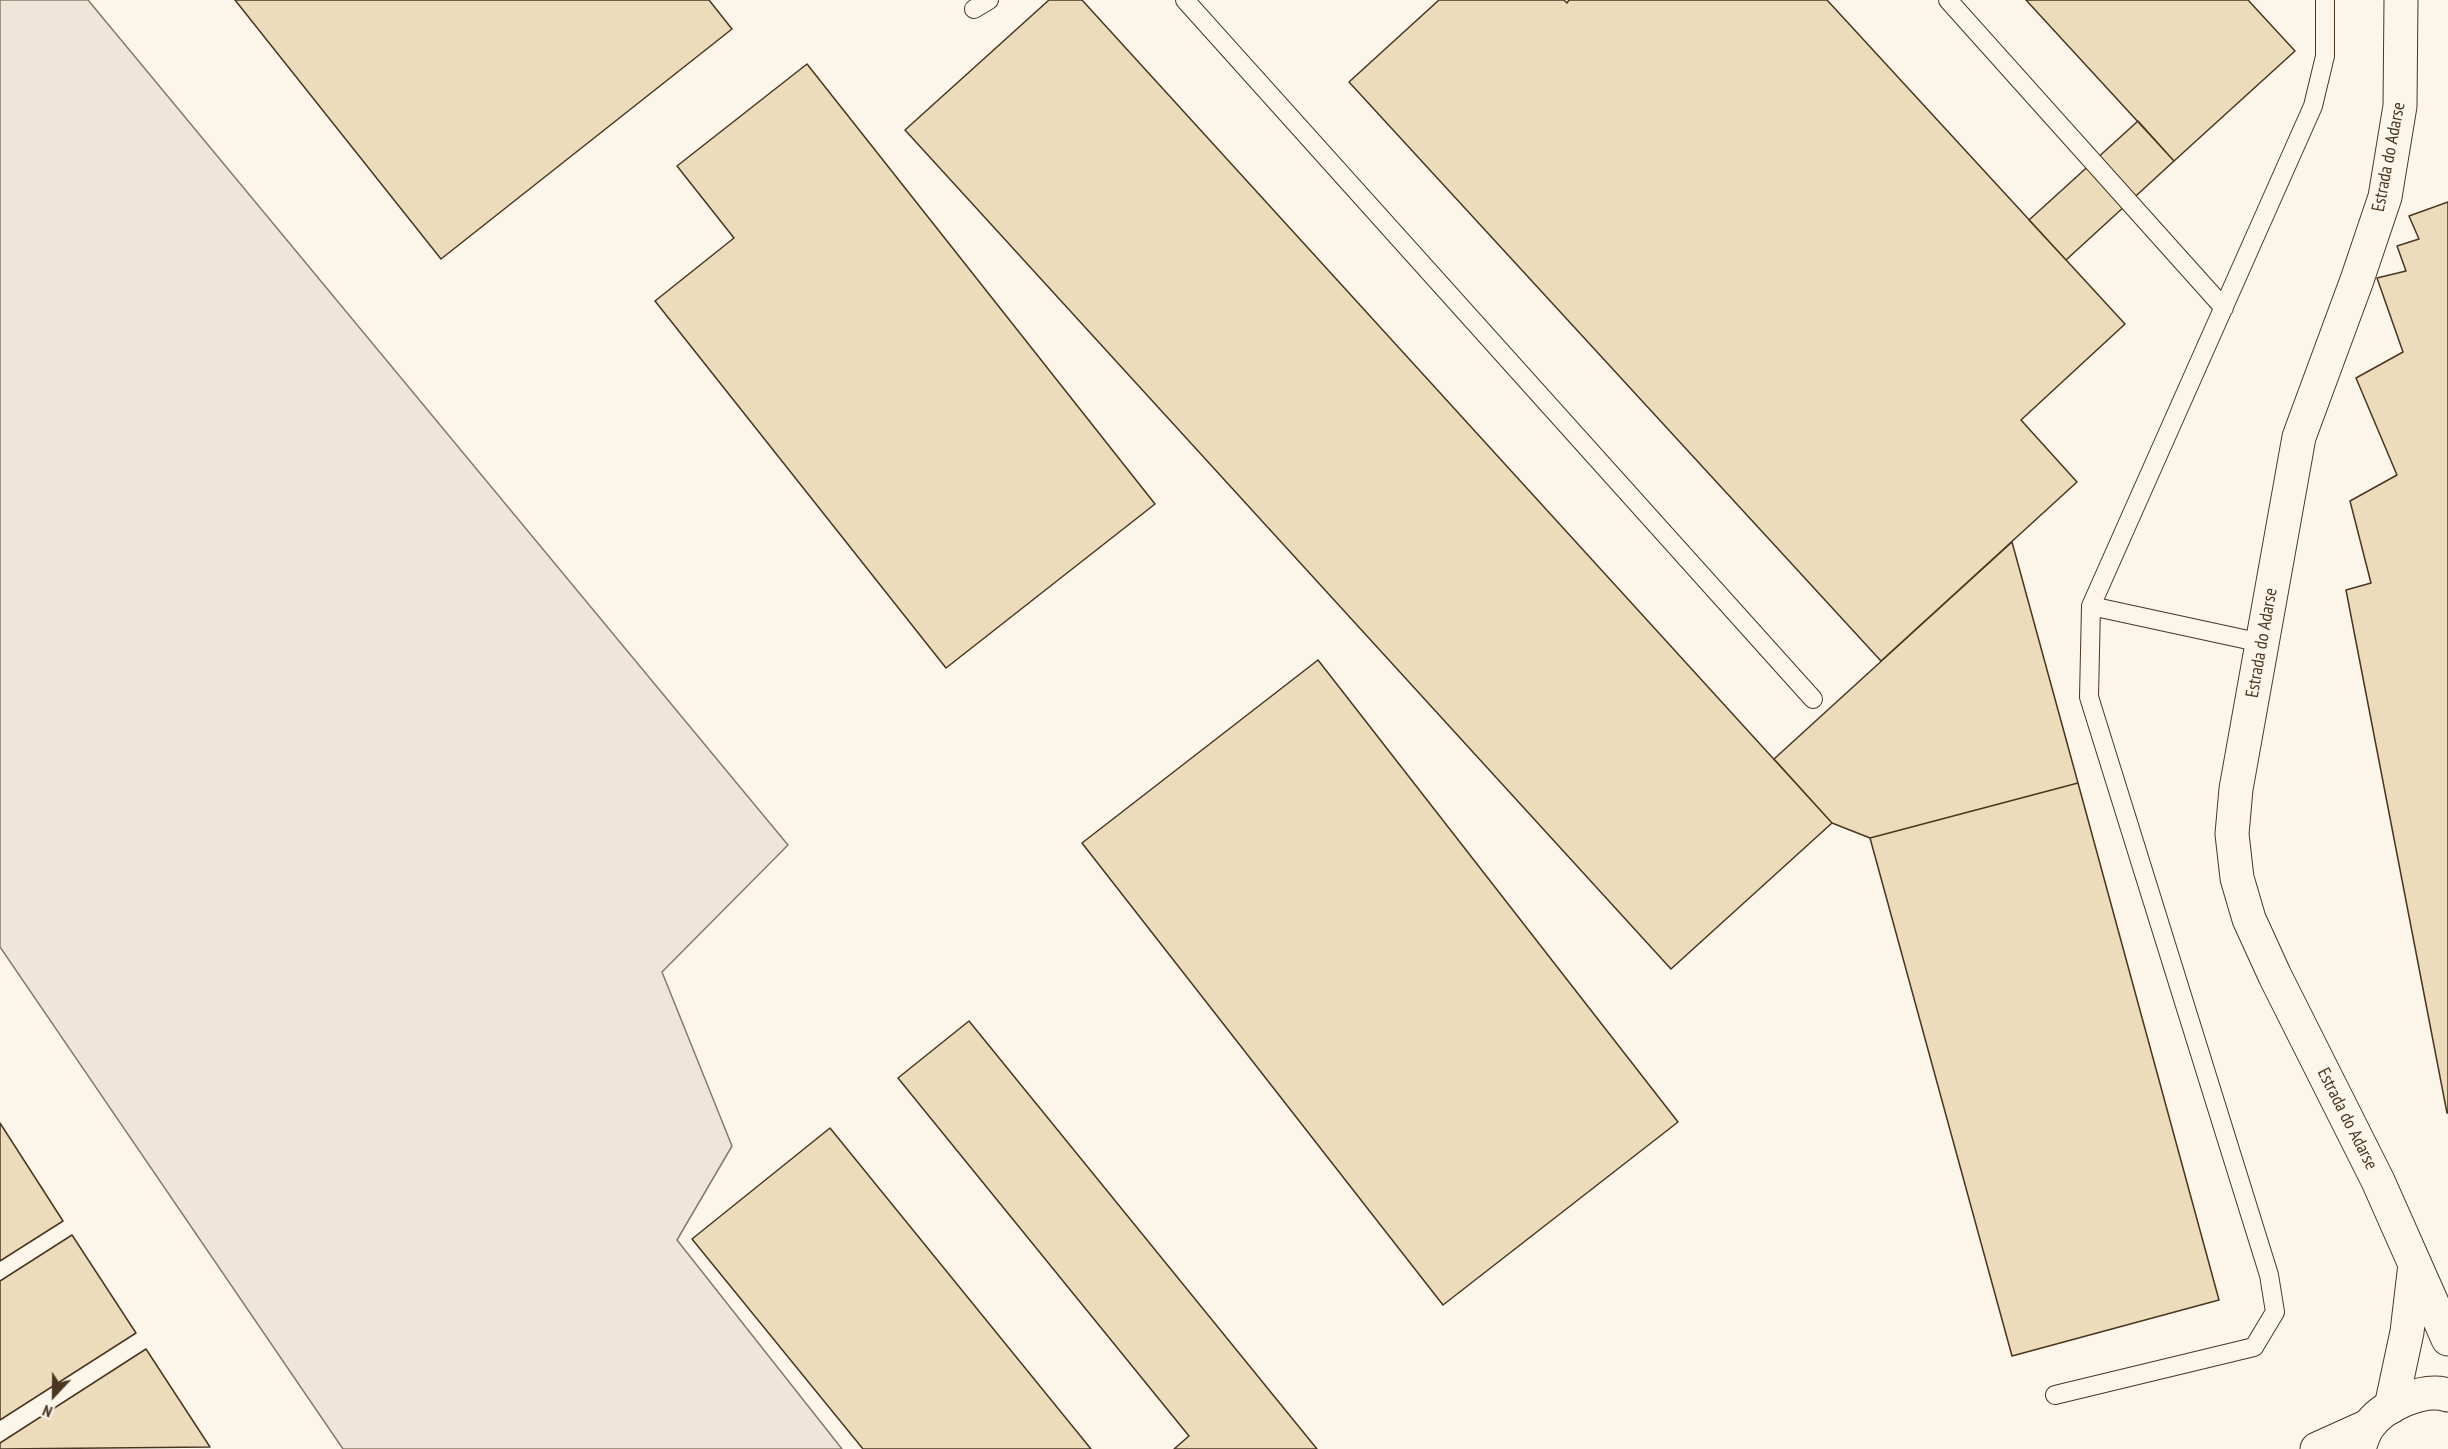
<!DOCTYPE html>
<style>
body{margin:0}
#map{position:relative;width:2448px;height:1449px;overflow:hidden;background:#fbf6e9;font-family:"PT Sans Narrow",sans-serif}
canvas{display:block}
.north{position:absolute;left:24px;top:1365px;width:60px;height:60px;-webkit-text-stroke:4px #fbf6e9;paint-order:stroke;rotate:202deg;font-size:16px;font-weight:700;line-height:24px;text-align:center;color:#4a3520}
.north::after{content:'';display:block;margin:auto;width:21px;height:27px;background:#4a3520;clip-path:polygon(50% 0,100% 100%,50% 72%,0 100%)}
</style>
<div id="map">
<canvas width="2448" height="1449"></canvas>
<div class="north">N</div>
</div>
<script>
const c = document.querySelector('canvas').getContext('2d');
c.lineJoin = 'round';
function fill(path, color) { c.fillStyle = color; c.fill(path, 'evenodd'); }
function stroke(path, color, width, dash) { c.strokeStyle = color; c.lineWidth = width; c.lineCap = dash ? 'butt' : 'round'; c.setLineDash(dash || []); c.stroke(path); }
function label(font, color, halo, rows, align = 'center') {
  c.font = font + ' "PT Sans Narrow",sans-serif'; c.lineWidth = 4.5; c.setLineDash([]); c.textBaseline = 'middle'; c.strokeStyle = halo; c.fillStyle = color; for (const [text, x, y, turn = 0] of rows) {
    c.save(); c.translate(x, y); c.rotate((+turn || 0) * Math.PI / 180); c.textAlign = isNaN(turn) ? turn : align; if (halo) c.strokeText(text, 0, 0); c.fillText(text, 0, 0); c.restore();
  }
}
const green = new Path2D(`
 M0 0H88L788 845 662 972 732 1146 677 1240 842 1449H343L0 947Z`);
fill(green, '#ede6d9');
stroke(green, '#887966', 1.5);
const building = new Path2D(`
 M235 0H709L732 29 441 259Z
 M1049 0H1082L1832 823 1671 969 905 130Z
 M1439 0H1564L1567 3 1569 0H1827L2125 324 2021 420 2077 482 1881 661 1349 82Z
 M2026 0H2248L2295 51 2174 161Z
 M807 64 1155 504 946 668 655 301 734 238 677 166Z
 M2138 121 2174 161 2066 260 2029 220Z
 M2448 202V1113H2447L2346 590 2371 583 2350 501 2397 475 2356 378 2403 352 2377 278 2406 271 2397 246 2419 239 2409 216Z
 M2012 542 2078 783 1870 838 1832 823 1774 759Z
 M1318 660 1678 1122 1443 1305 1082 843Z
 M2078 783 2219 1300 2012 1356 1870 838Z
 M969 1021 1317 1449H1174L1189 1436 898 1078Z
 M0 1123 63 1221 0 1261Z
 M830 1128 1091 1449H863L692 1239Z
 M72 1235 136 1333 0 1420V1281Z
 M146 1349 210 1447 0 1449V1443Z`);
fill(building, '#ecdcbc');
stroke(building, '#4a3520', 1.5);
const service = new Path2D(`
 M1185 0 1813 699
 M1948 0 2224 308
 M974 9 989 0
 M2091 606 2313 106 2325 56V0
 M2055 1395 2254 1347 2275 1312 2269 1275 2089 697 2091 606 2262 643`);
const minor = new Path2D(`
 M2401 0 2400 106 2385 197 2357 280 2299 437 2236 789 2232 834 2237 878 2249 919 2275 976 2378 1181 2448 1339
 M2391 1407 2407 1332 2415 1264`);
const primary = new Path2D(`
 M2317 1449 2368 1426
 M2359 1449C2361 1442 2364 1433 2368 1427 2382 1406 2423 1387 2448 1395`);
stroke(service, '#4a3520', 20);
stroke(minor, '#4a3520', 35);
stroke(primary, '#4a3520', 35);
stroke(service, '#fbf6e9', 18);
stroke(minor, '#fbf6e9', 33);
stroke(primary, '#fbf6e9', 33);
label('18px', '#4a3520', '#fbf6e9', [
 ["Estrada do Adarse",2389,157,-79],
 ["Estrada do Adarse",2262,643,-80],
 ["Estrada do Adarse",2347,1119,63]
]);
</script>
